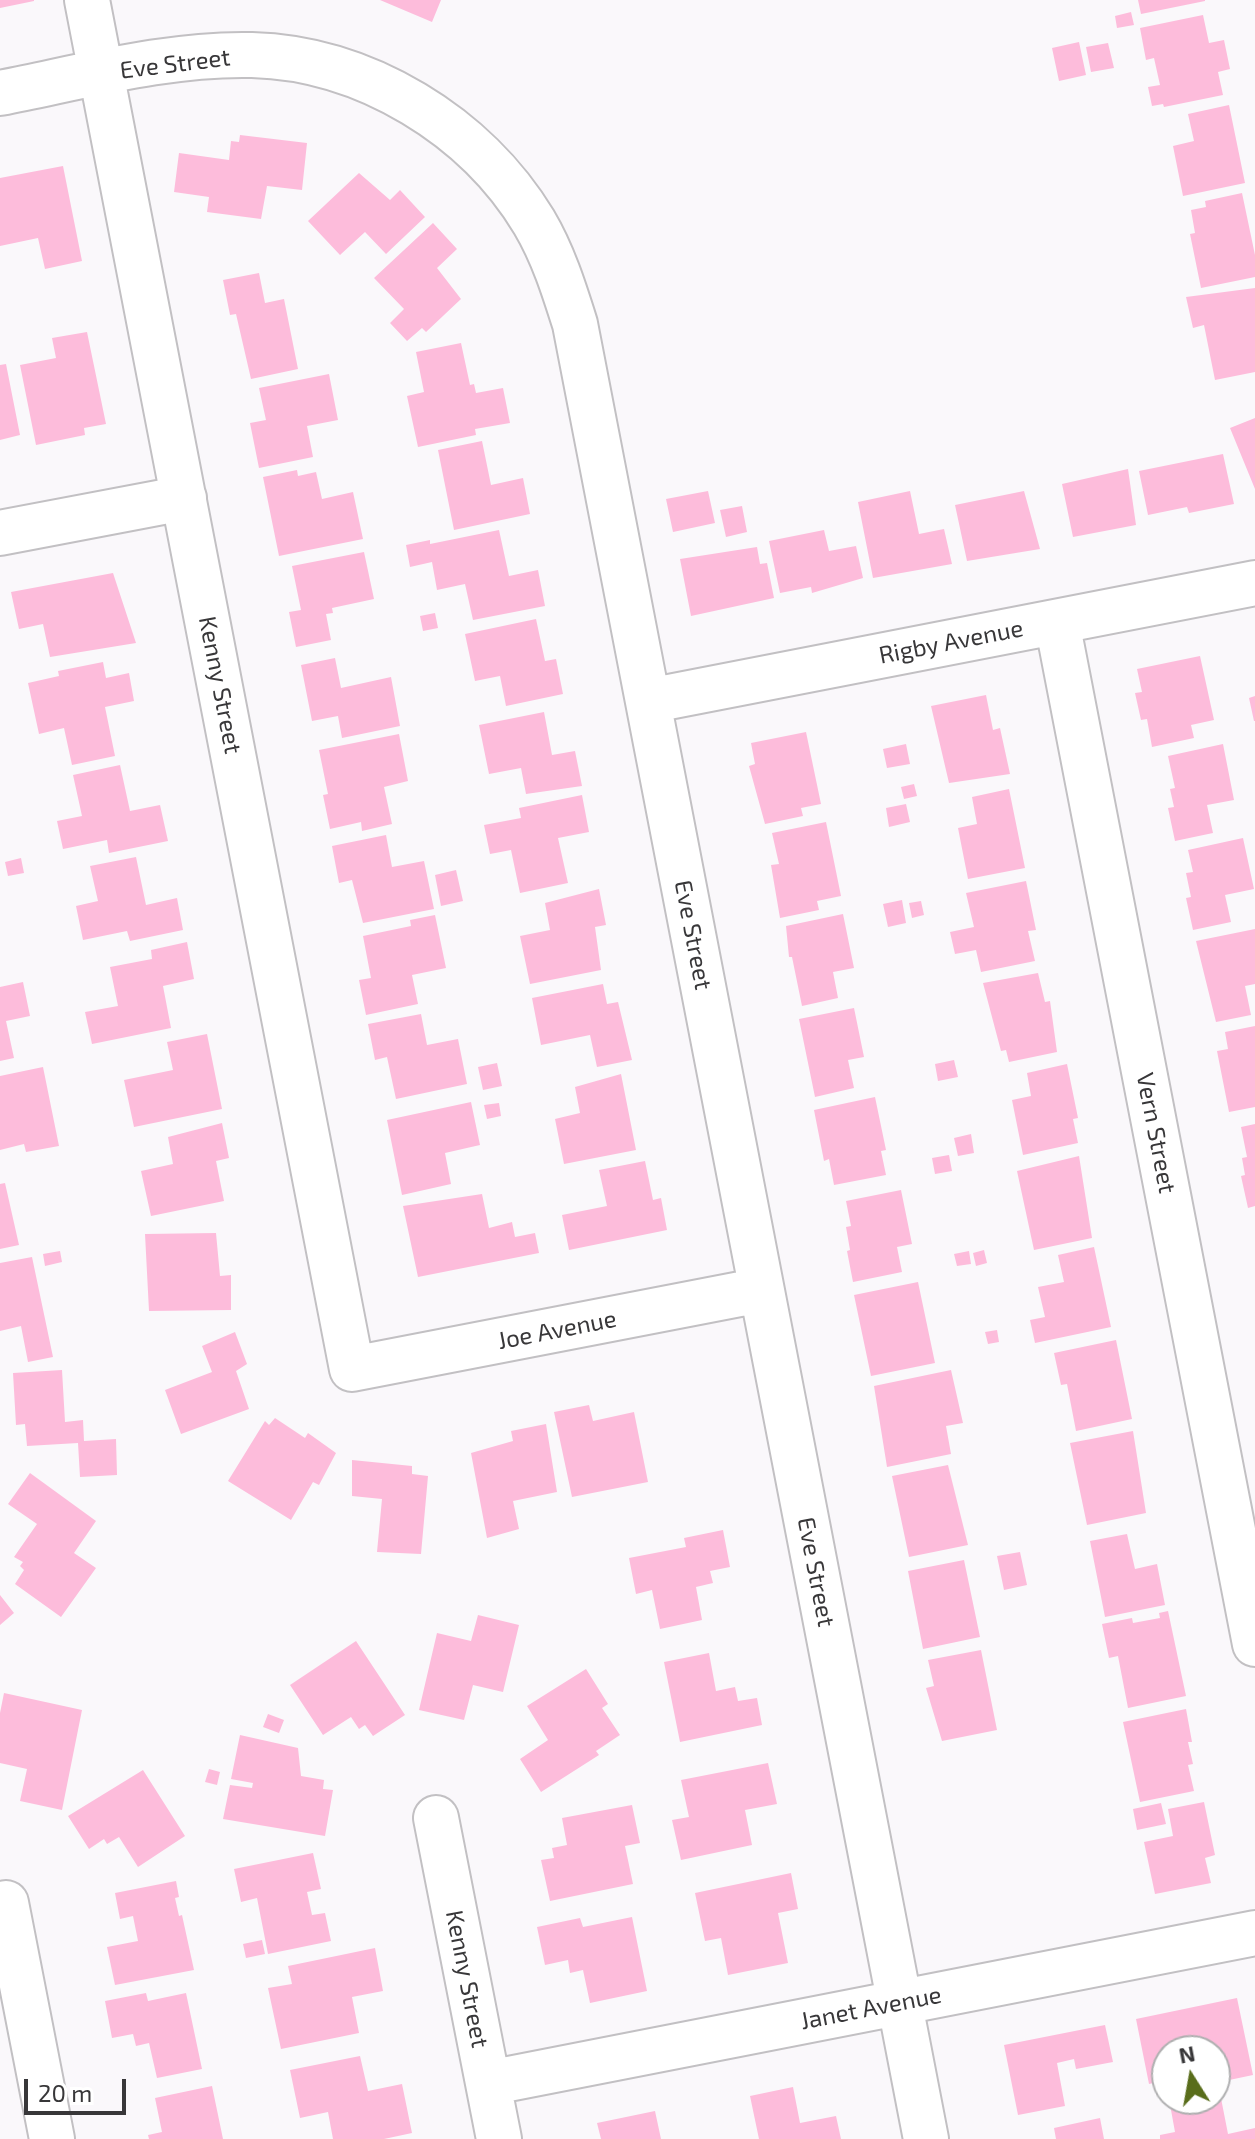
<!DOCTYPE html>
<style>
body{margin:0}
#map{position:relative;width:1255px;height:2139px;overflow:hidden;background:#faf8fb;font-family:"Exo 2",sans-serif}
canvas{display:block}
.north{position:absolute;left:1151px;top:2035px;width:80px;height:80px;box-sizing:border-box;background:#fff;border:2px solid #afafb0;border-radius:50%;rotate:349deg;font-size:22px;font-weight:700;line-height:32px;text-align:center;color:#383739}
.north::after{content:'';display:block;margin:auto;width:28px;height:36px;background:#596d1b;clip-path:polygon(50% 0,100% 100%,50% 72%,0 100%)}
.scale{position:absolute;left:24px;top:2079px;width:102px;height:36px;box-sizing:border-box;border:4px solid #383739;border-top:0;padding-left:10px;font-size:24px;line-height:28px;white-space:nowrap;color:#383739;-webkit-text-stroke:6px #fff;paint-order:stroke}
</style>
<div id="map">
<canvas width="1255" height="2139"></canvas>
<div class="north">N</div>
<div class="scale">20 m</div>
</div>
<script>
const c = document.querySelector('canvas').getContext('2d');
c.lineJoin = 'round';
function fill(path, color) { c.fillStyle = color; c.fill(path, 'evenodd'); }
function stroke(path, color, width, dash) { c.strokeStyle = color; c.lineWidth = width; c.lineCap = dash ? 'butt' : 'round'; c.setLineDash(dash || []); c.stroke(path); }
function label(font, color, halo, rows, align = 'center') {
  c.font = font + ' "Exo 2",sans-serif'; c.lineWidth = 7; c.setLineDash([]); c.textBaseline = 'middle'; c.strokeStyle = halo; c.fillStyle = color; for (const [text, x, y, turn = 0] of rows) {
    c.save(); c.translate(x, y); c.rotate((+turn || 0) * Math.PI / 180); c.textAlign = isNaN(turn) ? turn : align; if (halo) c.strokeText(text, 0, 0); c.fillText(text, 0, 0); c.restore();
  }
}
fill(new Path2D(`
 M0 0H34V1L0 8Z
 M380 0H441L432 22Z
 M1138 0H1205V1L1141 14Z
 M1131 12 1134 25 1117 28 1115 16Z
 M1203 15 1209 43 1224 40 1230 69 1218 72 1223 95 1164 107 1163 104 1152 106 1148 87 1160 85 1154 58 1146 60 1140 28Z
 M1079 42 1086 75 1059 81 1052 48Z
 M1108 43 1114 68 1091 72 1086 47Z
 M1229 105 1245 183 1183 196 1173 146 1194 141 1188 114Z
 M240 135 307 143 302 190 267 186 261 219 207 212 209 197 174 192 179 153 229 160 231 141 239 142Z
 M63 166 82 261 45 269 38 238 0 246V178Z
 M359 173 390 200 400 190 425 217 386 254 365 232 340 255 308 221Z
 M1242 193 1255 255V277L1201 288 1190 234 1195 233 1191 210 1206 207 1205 201Z
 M433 223 457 249 437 268 461 299 426 332 422 328 407 341 390 323 404 309 374 278Z
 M259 273 265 303 284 299 298 369 251 379 236 314 230 315 223 280Z
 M1255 288V372L1215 380 1204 325 1193 328 1186 297Z
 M87 332 106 424 84 428 85 435 36 445 20 365 56 358 52 338Z
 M461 343 470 385 474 384 476 393 503 388 510 423 475 429 476 435 418 447 407 396 424 392 416 352Z
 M6 364 20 435 0 440V365Z
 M329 374 338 420 307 426 313 457 259 468 250 423 266 420 259 388Z
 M1255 418V489L1230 428Z
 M482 441 491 485 523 478 530 514 454 530 438 450Z
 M1223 454 1234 504 1189 513 1187 507 1148 515 1139 471Z
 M1128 469 1136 525 1073 537 1062 484Z
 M297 470 298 476 316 472 322 499 353 492 363 539 279 556 263 477Z
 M708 491 715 523 673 532 666 499Z
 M910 491 919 534 944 529 952 564 873 578 858 502Z
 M1024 491 1040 549 967 561 955 505Z
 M742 506 747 532 726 537 720 510Z
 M499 530 509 576 538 570 545 606 473 620 465 584 437 590 432 562 410 567 406 545 430 540V544Z
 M824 530 829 551 856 546 863 578 812 593 811 587 780 593 769 541Z
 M757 547 760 564 767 563 774 598 691 616 680 559Z
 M364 552 374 599 332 608 333 613 326 614 331 640 296 647 289 612 301 610 292 566Z
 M113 573 136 643 50 657 43 624 19 629 11 592Z
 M435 613 438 628 423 631 420 616Z
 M536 619 545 661 556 659 563 694 506 706 500 676 475 681 465 634Z
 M1200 656 1214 720 1191 725 1194 738 1152 747 1147 719 1141 720 1135 693 1142 692 1137 669Z
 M335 658 341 688 391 677 400 726 342 738 338 716 312 721 301 665Z
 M103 662 106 678 129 673 134 701 105 707 115 756 72 765 64 728 39 734 28 683 59 676 58 671Z
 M986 695 993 730 1000 728 1010 774 949 783 931 706Z
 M1255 696V721H1254L1249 698Z
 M544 712 552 755 575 751 582 786 526 794 521 768 489 774 479 725Z
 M806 732 821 804 801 808 803 816 765 824 749 766 755 764 751 743Z
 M399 734 408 781 384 787 392 824 362 831 361 822 330 829 323 795 328 794 319 750Z
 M906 744 910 764 887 768 883 749Z
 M1223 744 1234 800 1207 805 1213 833 1175 841 1168 808 1174 807 1170 789 1175 788 1168 756Z
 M120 765 130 811 160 805 168 841 109 853 107 840 63 849 57 821 82 816 73 775Z
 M914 784 917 796 904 799 901 787Z
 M1009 789 1025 868 968 879 958 828 977 824 972 797Z
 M582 795 589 832 558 838 568 883 520 893 511 850 490 854 484 825 521 818 519 808Z
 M906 804 910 822 889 827 886 808Z
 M826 822 841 896 817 901 819 910 780 918 771 865 779 864 772 833Z
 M386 835 392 867 424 861 434 909 363 923 352 880 339 883 332 846Z
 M1243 838 1254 889 1225 895 1231 922 1193 930 1186 898 1191 897 1186 873 1193 872 1188 850Z
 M136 857 146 905 177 898 183 930 130 941 127 931 83 940 76 906 98 901 90 866Z
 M21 858 24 873 8 876 5 862Z
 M456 870 463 901 441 906 435 875Z
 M1026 881 1036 930 1028 931 1035 961 981 972 976 950 955 954 950 932 974 927 966 893Z
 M599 889 606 925 595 927 601 970 530 984 520 936 550 930 545 903Z
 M902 900 906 923 888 927 883 904Z
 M921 901 924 915 912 918 909 903Z
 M843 914 854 968 833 972 838 998 802 1006 792 957H789L786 926Z
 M435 915 446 968 412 975 418 1004 366 1015 359 980 371 978 363 936 411 926 410 920Z
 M1255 929V984L1245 986 1251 1015 1216 1022 1196 941Z
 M187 942 194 979 163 986 171 1028 92 1044 85 1012 118 1006 110 967 152 959 151 950Z
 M1038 973 1045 1002 1050 1001 1057 1052 1009 1062 1006 1050 1001 1051 983 983Z
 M23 982 30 1016 6 1021 14 1058 0 1061V987Z
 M603 984 607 1004 618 1002 632 1060 597 1067 590 1035 541 1045 532 998Z
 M854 1008 864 1057 848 1060 854 1088 815 1097 799 1019Z
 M421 1014 427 1045 458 1039 467 1084 396 1099 387 1057 375 1060 368 1024Z
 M1255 1026V1107L1229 1112 1217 1051 1228 1049 1225 1032Z
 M207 1034 222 1109 134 1127 124 1080 173 1070 167 1042Z
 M954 1060 958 1077 938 1081 935 1064Z
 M497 1063 502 1086 483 1090 478 1067Z
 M1067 1064 1078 1118 1073 1119 1078 1143 1023 1155 1012 1100 1031 1096 1027 1073Z
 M43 1067 59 1146 26 1152 24 1144 0 1150V1076Z
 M621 1074 636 1150 564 1164 555 1119 580 1113 575 1087Z
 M875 1097 886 1150 881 1151 886 1175 834 1185 829 1159 824 1161 814 1110Z
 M471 1102 480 1145 445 1153 451 1184 402 1195 387 1120Z
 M499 1103 501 1116 487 1119 484 1105Z
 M222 1123 229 1158 216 1161 224 1201 151 1216 141 1171 173 1164 168 1137Z
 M1255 1124V1206L1248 1208 1241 1176 1245 1175 1242 1158 1247 1157 1241 1127Z
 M971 1134 974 1153 958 1156 954 1138Z
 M949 1155 952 1171 935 1174 932 1158Z
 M1079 1156 1092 1238 1034 1250 1017 1171Z
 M645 1161 653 1200 661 1198 667 1230 569 1250 562 1215 607 1206 599 1170Z
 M5 1183 19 1245 0 1249V1184Z
 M901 1190 912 1244 897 1247 902 1272 853 1282 847 1251 850 1250 846 1227 851 1226 846 1201Z
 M482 1194 489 1228 512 1222 515 1237 535 1233 539 1253 418 1277 403 1206Z
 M216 1233 220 1276 231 1275V1310L149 1311 145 1234Z
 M1094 1247 1111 1327 1035 1343 1030 1320 1045 1317 1038 1287 1064 1282 1058 1255Z
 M984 1250 987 1263 976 1266 973 1253Z
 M60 1251 62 1262 45 1266 43 1254Z
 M969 1251 971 1264 957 1266 954 1254Z
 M32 1257 53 1357 28 1362 21 1326 0 1331V1263Z
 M918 1282 935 1363 871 1376 854 1295Z
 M997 1330 999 1342 988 1344 985 1332Z
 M235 1332 247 1364 236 1371 249 1409 181 1434 165 1390 212 1372 202 1346Z
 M1116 1340 1132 1419 1076 1431 1067 1384 1061 1385 1054 1353Z
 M62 1370 65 1422 83 1420 84 1441 116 1439 117 1475 80 1477 78 1443 27 1446 25 1424 16 1425 13 1373Z
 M951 1370 963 1423 946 1426 951 1454 887 1467 874 1386Z
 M589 1405 593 1421 634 1412 648 1482 572 1497 554 1412Z
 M275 1418 305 1438 308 1433 336 1453 319 1485 313 1482 291 1520 228 1481 265 1421 269 1425Z
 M546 1424 557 1492 513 1501 519 1529 487 1538 471 1453 513 1441 511 1431Z
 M1133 1431 1146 1513 1087 1525 1070 1443Z
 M352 1460 412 1466V1474L428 1476 421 1554 377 1552 382 1499 352 1496Z
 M948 1465 968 1545 909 1557 892 1476Z
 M30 1473 96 1521 74 1553 96 1568 61 1617 15 1584 24 1570 20 1566 23 1562 14 1557 37 1524 8 1504Z
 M723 1530 730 1567 710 1571 713 1583 696 1587 702 1620 660 1629 652 1590 636 1594 629 1558 686 1547 684 1538Z
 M1127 1534 1135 1569 1157 1564 1165 1605 1105 1617 1090 1541Z
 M1020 1552 1027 1585 1004 1590 997 1556Z
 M964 1560 980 1637 923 1649 908 1571Z
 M0 1595 14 1613 0 1625Z
 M1168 1611 1186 1696 1128 1708 1118 1656 1109 1658 1102 1624 1132 1618 1133 1623 1160 1618 1159 1613Z
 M478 1615 519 1625 503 1692 473 1685 464 1720 419 1710 437 1633 471 1641Z
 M356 1641 405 1715 373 1736 365 1725 359 1729 351 1717 323 1735 290 1685Z
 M981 1650 997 1730 942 1741 926 1688 934 1686 928 1660Z
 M709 1653 716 1691 735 1687 738 1701 757 1698 762 1725 680 1742 664 1662Z
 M586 1669 608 1704 602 1708 620 1735 596 1751 599 1755 541 1792 520 1759 548 1740 527 1706Z
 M4 1693 82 1710 62 1810 20 1801 27 1769 0 1763V1713Z
 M1186 1709 1192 1742H1188L1193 1764 1188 1765 1194 1791 1140 1802 1123 1722Z
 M268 1714 284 1720 279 1733 263 1727Z
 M240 1735 298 1748 301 1776 324 1780 323 1789 333 1790 325 1836 223 1819 230 1785 252 1788 253 1783 231 1779Z
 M768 1763 777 1804 745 1810 752 1845 681 1860 672 1820 689 1817 681 1780Z
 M209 1769 220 1772 217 1785 205 1782Z
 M143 1770 185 1836 138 1867 119 1837 107 1844 104 1839 89 1849 68 1816Z
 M1204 1802 1215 1855 1205 1858 1211 1883 1155 1894 1144 1842 1173 1836 1168 1809Z
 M1161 1803 1166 1824 1137 1830 1133 1809Z
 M632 1805 640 1843 625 1846 633 1884 550 1901 541 1860 554 1858 552 1848 567 1845 562 1818Z
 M313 1853 321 1889 307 1892 312 1915 325 1913 331 1941 268 1954 257 1898 241 1902 234 1869Z
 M791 1873 798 1909 778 1913 788 1963 728 1975 721 1938 705 1941 695 1893Z
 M176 1881 179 1897 175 1898 179 1916 182 1915 194 1970 115 1985 107 1947 138 1941 133 1916 120 1919 115 1893Z
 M632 1917 647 1991 590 2003 583 1970 570 1973 568 1960 545 1965 537 1927 580 1918 583 1927Z
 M262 1940 265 1954 246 1958 243 1944Z
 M375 1948 383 1991 352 1997 359 2033 281 2049 268 1988 292 1984 288 1966Z
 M146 1993 148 2001 186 1993 202 2069 157 2078 149 2043 136 2046 133 2034 112 2038 105 2001Z
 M1237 1998 1253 2075 1215 2083V2051H1198L1195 2037 1186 2039 1189 2051H1167V2080L1149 2084 1136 2019Z
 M1105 2025 1113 2062 1076 2069 1074 2059 1057 2063 1065 2106 1018 2115 1004 2045Z
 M360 2056 368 2091 402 2084 412 2133 384 2139H333L328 2112 300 2118 290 2070Z
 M212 2086 223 2139H149L148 2135 162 2132 155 2098Z
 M793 2087 800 2123 836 2116 841 2139H759L750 2096Z
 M1219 2088 1228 2134 1255 2128V2139H1160V2135L1175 2132 1169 2099H1215V2089Z
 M655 2111 661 2139H601L597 2123Z
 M1100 2118 1104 2139H1056L1054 2128Z`), '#fdbcdb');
const minor = new Path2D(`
 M87 0 352 1369 761 1290
 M0 93C82 77 168 53 252 55 365 58 476 126 534 222 553 254 564 289 575 324L926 2139
 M0 533 184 498
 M1057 622 1255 1644
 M648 701 1255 583
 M436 1818 499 2139
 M6 1903 52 2139
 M488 2083 1255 1933`);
stroke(minor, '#c2c0c3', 48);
stroke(minor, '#fff', 44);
label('24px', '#383739', '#fff', [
 ["Eve Street",175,64,-7],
 ["Rigby Avenue",951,642,-11],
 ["Kenny Street",220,685,79],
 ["Eve Street",693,935,79],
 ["Vern Street",1156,1133,79],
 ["Joe Avenue",557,1330,-11],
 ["Eve Street",816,1572,79],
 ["Kenny Street",467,1979,79],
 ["Janet Avenue",871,2008,-11]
]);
</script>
